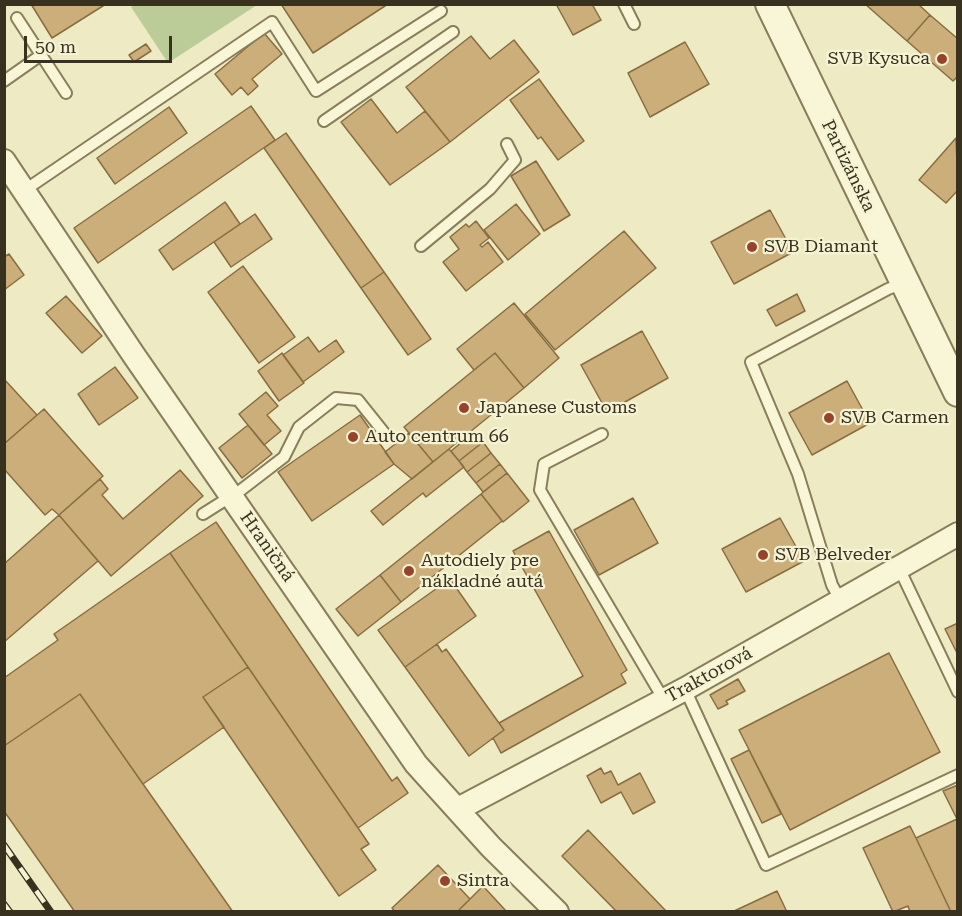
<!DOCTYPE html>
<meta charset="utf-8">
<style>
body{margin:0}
#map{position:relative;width:962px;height:916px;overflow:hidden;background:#eeebc4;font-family:"Roboto Serif",serif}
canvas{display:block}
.frame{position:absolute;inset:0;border:6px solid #39311f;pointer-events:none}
.scale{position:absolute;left:24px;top:36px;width:148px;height:27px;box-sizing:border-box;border:3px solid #39311f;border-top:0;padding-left:8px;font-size:18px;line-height:21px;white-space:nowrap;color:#39311f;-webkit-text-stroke:4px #f5f3d4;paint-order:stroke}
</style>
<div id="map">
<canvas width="962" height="916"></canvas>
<div class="frame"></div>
<div class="scale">50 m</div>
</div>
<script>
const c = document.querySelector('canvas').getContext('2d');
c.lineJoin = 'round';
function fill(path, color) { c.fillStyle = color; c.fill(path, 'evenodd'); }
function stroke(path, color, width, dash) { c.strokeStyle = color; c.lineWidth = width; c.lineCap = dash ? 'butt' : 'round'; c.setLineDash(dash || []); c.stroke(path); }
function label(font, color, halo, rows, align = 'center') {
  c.font = font + ' "Roboto Serif",serif'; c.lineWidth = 4.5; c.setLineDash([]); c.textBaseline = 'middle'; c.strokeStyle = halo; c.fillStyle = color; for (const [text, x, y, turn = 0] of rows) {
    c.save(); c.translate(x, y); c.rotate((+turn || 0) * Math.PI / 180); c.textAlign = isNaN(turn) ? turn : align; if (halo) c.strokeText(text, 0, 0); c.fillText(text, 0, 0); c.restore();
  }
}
fill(new Path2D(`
 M136 4H257V5L168 63 131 7Z`), '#bbcc98');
const building = new Path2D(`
 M31 4H106L52 38Z
 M281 4H388L313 53Z
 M556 4H592L601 20 573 35Z
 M865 4H918L930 15 907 41Z
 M930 15 958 39V76L953 81 907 41Z
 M264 33 282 54 252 79 258 86 248 95 241 87 232 95 215 74Z
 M471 36 490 59 514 40 539 72 450 142 406 87Z
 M685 42 709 84 650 117 628 73Z
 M146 44 151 51 134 62 129 55Z
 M539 79 584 141 558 160 541 137 538 139 510 100Z
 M371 99 397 133 425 111 450 142 390 185 341 122Z
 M251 106 275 140 98 263 74 228Z
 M169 107 187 133 115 184 97 158Z
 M286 133 384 272 361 288 264 148Z
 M956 138 958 190 946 203 919 180Z
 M536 161 570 215 544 231 511 176Z
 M225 202 240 224 173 270 159 250Z
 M516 204 540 234 508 260 484 230Z
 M770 210 793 252 734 284 711 242Z
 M255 214 272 239 231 267 214 242Z
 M476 221 489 238 480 245 482 247 488 242 503 262 466 291 443 262 459 249 450 237 466 224 469 227Z
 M624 231 656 268 555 350 525 314Z
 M9 254 24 275 4 290V257Z
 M243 266 295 337 259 363 208 292Z
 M384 272 431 339 408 355 361 288Z
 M797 294 805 311 776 326 767 310Z
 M66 296 102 336 82 353 46 313Z
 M514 303 559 358 524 388 495 353 474 370 457 349Z
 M642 331 668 378 607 412 581 365Z
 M308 337 319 352 336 340 344 352 303 382 283 355Z
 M282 353 304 383 279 401 258 371Z
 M495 353 524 388 433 462 404 427Z
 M115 367 138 398 99 425 78 394Z
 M4 379 37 415 4 444Z
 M847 381 870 423 812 455 789 413Z
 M266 392 278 406 267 415 281 431 264 445 239 414Z
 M44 409 103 476 59 515 52 509 45 515 4 469V444Z
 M360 415 394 464 312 521 278 472Z
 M248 425 272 454 242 478 219 448Z
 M474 432 483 442 459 461 451 451Z
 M409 433 433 462 412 479 394 464 385 452Z
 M483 442 491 453 467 472 459 461Z
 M449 449 464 467 426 497 423 493 383 525 371 511Z
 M491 453 500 464 476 483 467 472Z
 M500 464 507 473 483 492 476 483Z
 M180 470 203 496 111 576 59 515 100 479 108 489 102 495 123 519Z
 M507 473 529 501 503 522 481 494Z
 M481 494 502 521 401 602 380 575Z
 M633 498 658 543 599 575 574 530Z
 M59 515 98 561 4 642V564Z
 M780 518 804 561 746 592 722 549Z
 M216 522 392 781 397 777 408 793 358 828 170 553Z
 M549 531 627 670 621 674 626 683 501 753 493 738 504 730 499 723 583 676 513 551Z
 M170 553 248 667 203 697 224 727 143 784 80 694 4 746V678L58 640 54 634Z
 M380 575 401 602 358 636 336 609Z
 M450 579 476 616 405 667 378 630Z
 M958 623V655L945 629Z
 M437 644 442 652 446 649 504 730 469 756 405 667Z
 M889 653 940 752 790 830 739 730Z
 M248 667 369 844 361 849 376 870 339 896 203 697Z
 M738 679 745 691 726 701 728 704 718 709 710 695Z
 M80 694 143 784 233 912H75L4 811V746Z
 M749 750 781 814 762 823 731 759Z
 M601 768 604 774 611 771 618 785 640 773 655 802 633 814 621 792 601 803 587 776Z
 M958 785V912H951L916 838 957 819 943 791Z
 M910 826 916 838 951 912H910L908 906 893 912 863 848Z
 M588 830 667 912H617L562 856Z
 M438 865 470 899 457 912H395L392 908Z
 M483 886 507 912H457Z
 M777 891 787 912H732Z`);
fill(building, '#ccae7a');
stroke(building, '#886d41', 1.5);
const service = new Path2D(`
 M624 4 634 24
 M17 18 66 93
 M4 81 41 55
 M324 121 453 32
 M25 190 272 22 316 91 441 11
 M421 246 490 189 515 160 507 144
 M602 434 544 464 540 490 664 700
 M203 514 241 490 284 457 299 427 336 398 358 400 386 435
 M899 568 958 692
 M841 601 832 585 798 474 751 362 888 289 904 283
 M685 689 766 865 958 775`);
const minor = new Path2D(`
 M4 161 133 354 416 764 491 847 557 912
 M458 809 685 689 958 534`);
const tertiary = new Path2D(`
 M770 4 958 392`);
stroke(service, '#897d5b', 14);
stroke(minor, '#897d5b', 26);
stroke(tertiary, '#897d5b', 32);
stroke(service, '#f9f6d8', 10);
stroke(minor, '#f9f6d8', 22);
stroke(tertiary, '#f9f6d8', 28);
const rail = new Path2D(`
 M4 845 51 912
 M4 904 10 912`);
stroke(rail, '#39311f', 7);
stroke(rail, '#f5f3d4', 4.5, [14]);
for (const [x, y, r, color] of [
 [942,59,6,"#98422b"],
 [752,247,6,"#98422b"],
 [464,408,6,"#98422b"],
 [829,418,6,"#98422b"],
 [353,437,6,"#98422b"],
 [763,555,6,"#98422b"],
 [409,571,6,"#98422b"],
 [445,881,6,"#98422b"]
]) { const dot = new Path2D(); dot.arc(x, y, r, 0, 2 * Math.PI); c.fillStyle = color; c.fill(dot); stroke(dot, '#f5f3d4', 2); }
label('18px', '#39311f', '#f5f3d4', [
 ["SVB Kysuca",930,59,"right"],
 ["SVB Diamant",764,247],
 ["Japanese Customs",476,408],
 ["SVB Carmen",841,418],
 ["Auto centrum 66",365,437],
 ["SVB Belveder",775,555],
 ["Autodiely pre",421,561],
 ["nákladné autá",421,582],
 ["Sintra",457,881]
], 'left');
label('18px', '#39311f', '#f5f3d4', [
 ["Partizánska",848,166,64],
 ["Hraničná",267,547,55],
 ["Traktorová",709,675,-29]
]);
</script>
